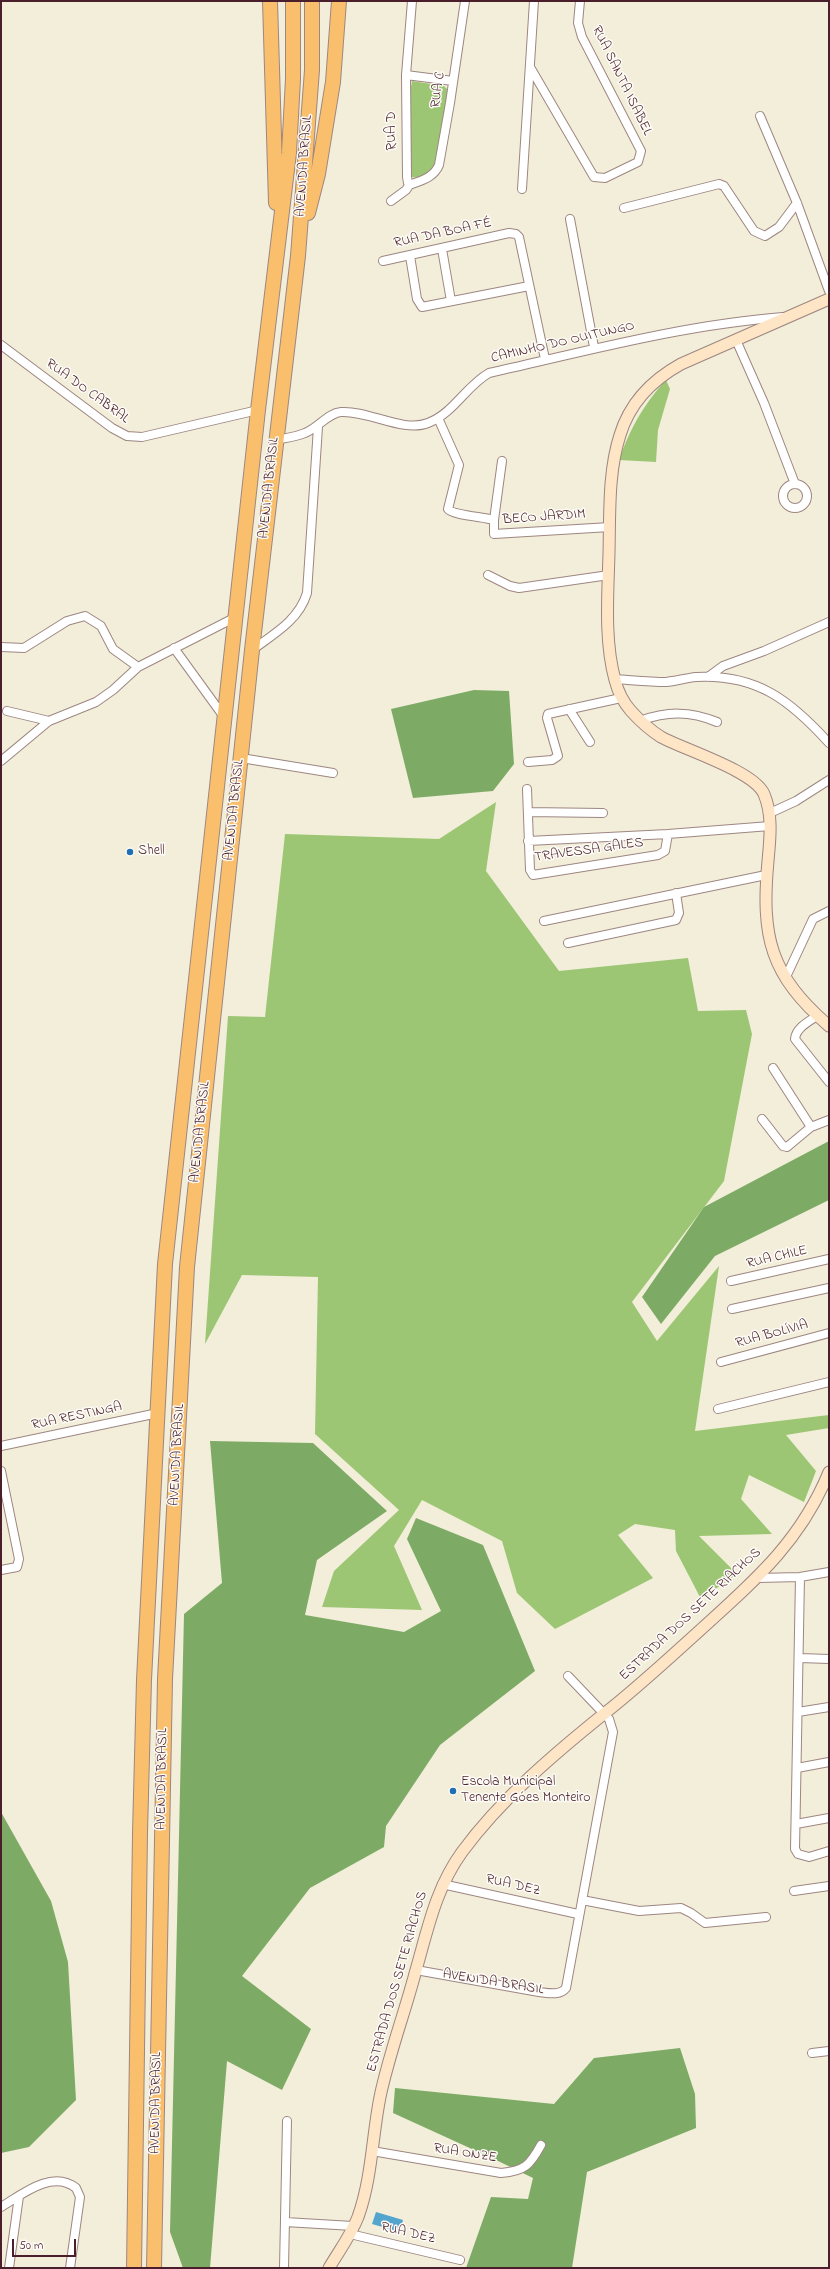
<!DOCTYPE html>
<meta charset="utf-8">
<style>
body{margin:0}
#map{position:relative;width:830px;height:2269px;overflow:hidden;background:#f2eed9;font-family:"Indie Flower",sans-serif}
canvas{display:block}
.frame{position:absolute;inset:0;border:2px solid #4a1f2b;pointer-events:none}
.scale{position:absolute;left:12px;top:2239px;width:64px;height:18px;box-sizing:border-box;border:2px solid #4a1f2b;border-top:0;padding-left:5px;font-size:12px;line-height:14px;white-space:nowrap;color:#4a1f2b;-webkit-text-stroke:3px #fdfcf7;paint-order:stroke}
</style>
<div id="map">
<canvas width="830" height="2269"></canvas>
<div class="frame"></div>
<div class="scale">50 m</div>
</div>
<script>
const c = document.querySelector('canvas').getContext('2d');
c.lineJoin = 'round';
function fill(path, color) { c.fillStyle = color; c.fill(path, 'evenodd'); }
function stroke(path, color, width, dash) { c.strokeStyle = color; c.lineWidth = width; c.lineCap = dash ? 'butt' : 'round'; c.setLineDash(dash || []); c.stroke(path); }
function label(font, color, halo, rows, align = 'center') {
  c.font = font + ' "Indie Flower",sans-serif'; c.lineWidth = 3; c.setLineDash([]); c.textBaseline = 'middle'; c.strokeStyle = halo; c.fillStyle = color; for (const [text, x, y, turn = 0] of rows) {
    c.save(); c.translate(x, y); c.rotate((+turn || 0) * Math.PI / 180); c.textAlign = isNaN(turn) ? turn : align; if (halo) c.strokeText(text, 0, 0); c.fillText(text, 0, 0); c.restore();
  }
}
fill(new Path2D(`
 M412 81 444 86 448 90 437 161C432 173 424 179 411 177L410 93Z
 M666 380 670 389 658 430 656 462 619 460C630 429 643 405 666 380Z
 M496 802 486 871 559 971 688 958 698 1011 746 1010 752 1034 724 1181 632 1302 657 1341 719 1266 695 1431 829 1415V1428L786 1435 816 1471 804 1502 749 1475 741 1499 772 1534 699 1536 737 1574 701 1599 676 1551 675 1530 635 1524 618 1535 653 1578 555 1629 517 1593 502 1541 422 1500 394 1546 422 1610 322 1607 334 1571 399 1510 315 1434 318 1277 242 1275 205 1344 228 1016 265 1017 285 834 439 839Z`), '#9cc673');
fill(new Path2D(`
 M474 690 509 691 514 764 493 791 413 798 391 709Z
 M829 1141V1200L715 1256 661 1324 642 1297 704 1207Z
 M210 1441 313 1443 387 1511 317 1560 305 1615 404 1632 441 1611 407 1539 416 1518 483 1545 535 1671 440 1745 386 1826 384 1847 310 1888 242 1976 311 2029 282 2090 227 2061 210 2268H183L170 2232 184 1614 222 1583Z
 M1 1812 51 1901 68 1962 76 2100 29 2147 1 2153Z
 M680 2048 695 2094 696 2128 587 2172 572 2268H466L491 2197 528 2199 533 2178 496 2160 393 2113 395 2088 554 2104 594 2058Z`), '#7dab65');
fill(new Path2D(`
 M376 2212 403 2220 400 2232 372 2224Z`), '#53a5ce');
const street = new Path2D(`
 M412 1 406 75 407 177 408 183 412 184C423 180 434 177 439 165L450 103 465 1
 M530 67 594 177 605 178 638 162 641 151 582 37 578 23 580 1
 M406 75 453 81
 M760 116 797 203 829 291
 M522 189 534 1
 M391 201 406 190 410 184
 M624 208 719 184 724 186 754 231 765 236 779 227 797 203
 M570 219 594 347
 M442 249 451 301
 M410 256 417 299 422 307 529 286
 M383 261 509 233 516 234 519 237 545 359
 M736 340 764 403 795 484
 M1 345 112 428 127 436 142 437 258 410
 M438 418 459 465 448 509C452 515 484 517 494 520
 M275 440C285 438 296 437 305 433 318 428 328 413 341 412 368 410 403 433 428 423 454 413 466 386 489 373 587 351 683 325 783 317
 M502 461 494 520V534L610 527
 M783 496a12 12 0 1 1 24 0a12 12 0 1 1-24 0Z
 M488 575 510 586 519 588 609 575
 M1 647 24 648 67 621 85 616 101 626 113 649 138 667
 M174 648 224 717
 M252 650C274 634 299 620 307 593L318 427
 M708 677 723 666 764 651 829 622
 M614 679C631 680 649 682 666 682 676 681 686 678 696 677 757 674 790 700 829 743
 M569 709 590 742
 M7 711 49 721
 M640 721C667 711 690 711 717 722
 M241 758 333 773
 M1 761 49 721 96 702 113 690 138 667 236 617
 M528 762 552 760 558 756 547 718 548 714 621 698
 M527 789 530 870 533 875 658 855 665 851 668 834
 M528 812 603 813
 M770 813 796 801 829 780
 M528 841 668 834 770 826
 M544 921 766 875
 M568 943 676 920 679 913 676 893
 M785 979 813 919 829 911
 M817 1016C808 1022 796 1028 795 1039L829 1082
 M773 1068 811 1127
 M762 1119 783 1146 787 1147 811 1127 829 1120
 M731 1281 829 1259
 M732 1309 829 1288
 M721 1362 829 1333
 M718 1409 829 1382
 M1 1446 158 1413
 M1 1471 19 1559 17 1567 1 1570
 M800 1577 795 1849 798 1854 809 1857 829 1851
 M758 1578 800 1577 829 1572
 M800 1658 829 1659
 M798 1712 829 1707
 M797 1768 829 1762
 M796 1824 829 1818
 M442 1884 578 1914
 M794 1891 829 1886
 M582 1900 639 1911 681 1908 691 1913 705 1923 766 1917
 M416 1970 539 1992C548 1993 560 1996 566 1988L613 1732 609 1719 568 1676
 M812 2053 829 2051
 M372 2151 501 2173C525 2171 530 2165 541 2145
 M1 2207C21 2195 52 2169 76 2188L80 2197 70 2268
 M285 2222 353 2226
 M350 2234 460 2260
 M9 2268 19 2196
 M284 2268 287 2121`);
const secondary = new Path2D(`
 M829 299 681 364C652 380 630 402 620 435 608 472 610 514 609 553 608 594 604 640 615 680 618 692 623 702 631 711 640 721 650 730 661 737 685 750 754 771 764 794 773 815 770 839 768 861 761 937 770 975 829 1026
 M329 2268C339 2251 351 2235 358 2217 372 2178 372 2137 380 2097 389 2054 405 2012 416 1970 428 1928 436 1888 462 1852 501 1799 554 1754 605 1713 637 1688 667 1660 697 1633 752 1583 800 1543 829 1472`);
const highway = new Path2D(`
 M270 1 276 203
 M308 213 318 174 333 82 339 1
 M134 2268 140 1833 144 1680 165 1264 258 410 289 153 293 79V1
 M154 2268 165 1679 187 1267 252 650 298 256 312 70V1`);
stroke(street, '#9e8682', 10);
stroke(secondary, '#9e8682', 13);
stroke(highway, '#9e8682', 16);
stroke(street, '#fff', 8);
stroke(secondary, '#fde5c5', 11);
stroke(highway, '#f9bf6d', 14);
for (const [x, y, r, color] of [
 [130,852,4,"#1f6fb2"],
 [453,1791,4,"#1f6fb2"]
]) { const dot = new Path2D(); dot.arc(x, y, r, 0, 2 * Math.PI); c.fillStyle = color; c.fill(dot); stroke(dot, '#fdfcf7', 1.5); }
label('14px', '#4a1f2b', '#fdfcf7', [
 ["RUA SANTA ISABEL",621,81,64],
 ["RUA C",439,90,-82],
 ["RUA D",393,131,-90],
 ["AVENIDA BRASIL",305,166,-86],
 ["RUA DA BOA FÉ",443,234,-12],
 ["CAMINHO DO OUITUNGO",563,343,-13],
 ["RUA DO CABRAL",87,392,36],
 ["AVENIDA BRASIL",270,488,-84],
 ["BECO JARDIM",544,518,-4],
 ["AVENIDA BRASIL",235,810,-84],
 ["TRAVESSA GALES",589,851,-8],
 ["AVENIDA BRASIL",201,1132,-84],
 ["RUA CHILE",777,1258,-13],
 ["RUA BOLÍVIA",772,1335,-15],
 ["RUA RESTINGA",77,1417,-12],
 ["AVENIDA BRASIL",178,1455,-87],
 ["ESTRADA DOS SETE RIACHOS",691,1615,-43],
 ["AVENIDA BRASIL",163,1779,-89],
 ["RUA DEZ",513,1886,13],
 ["ESTRADA DOS SETE RIACHOS",398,1982,-74],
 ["AVENIDA BRASIL",493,1983,9],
 ["AVENIDA BRASIL",157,2103,-89],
 ["RUA ONZE",465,2154,9],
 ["RUA DEZ",408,2234,13]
]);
label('14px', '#4a1f2b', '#fdfcf7', [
 ["Shell",138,852],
 ["Escola Municipal",461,1783],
 ["Tenente Góes Monteiro",461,1799]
], 'left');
</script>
